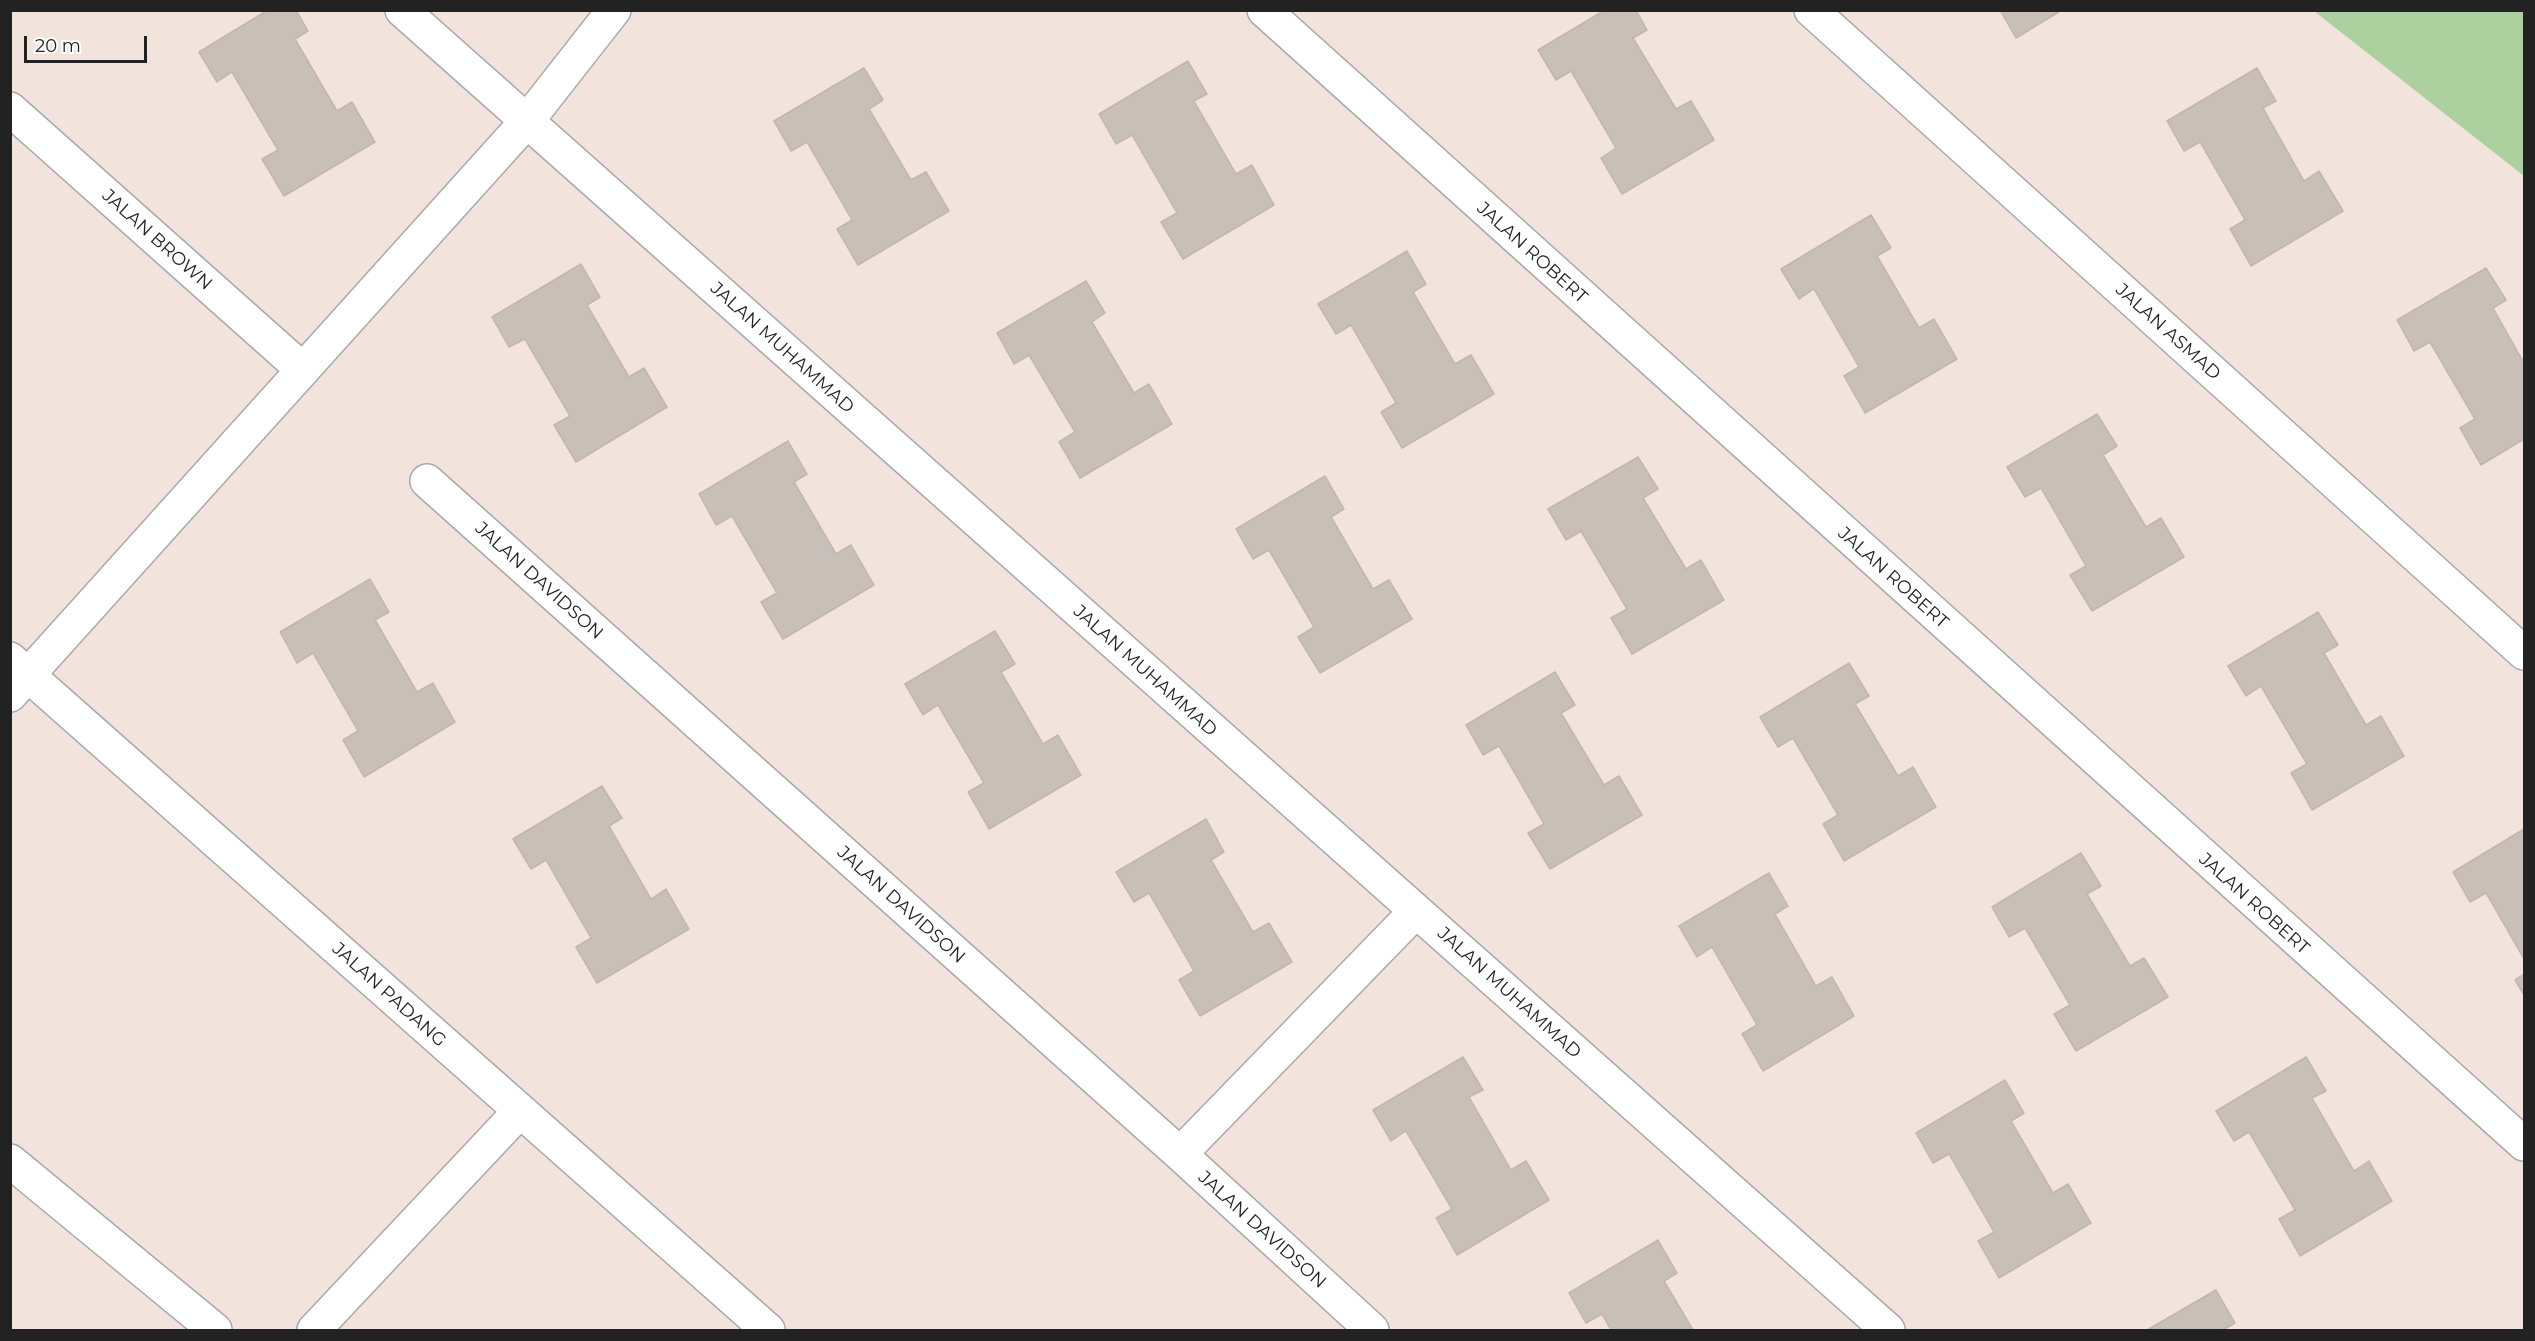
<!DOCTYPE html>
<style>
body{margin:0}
#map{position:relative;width:2535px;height:1341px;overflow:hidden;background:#f2efe9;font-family:Montserrat,sans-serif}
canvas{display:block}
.frame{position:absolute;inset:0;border:12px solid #222;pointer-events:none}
.scale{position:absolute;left:24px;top:36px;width:123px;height:27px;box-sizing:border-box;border:3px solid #222;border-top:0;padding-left:8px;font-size:18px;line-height:21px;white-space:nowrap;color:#222;-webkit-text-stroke:4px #fff;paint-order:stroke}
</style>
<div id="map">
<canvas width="2535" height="1341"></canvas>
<div class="frame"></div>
<div class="scale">20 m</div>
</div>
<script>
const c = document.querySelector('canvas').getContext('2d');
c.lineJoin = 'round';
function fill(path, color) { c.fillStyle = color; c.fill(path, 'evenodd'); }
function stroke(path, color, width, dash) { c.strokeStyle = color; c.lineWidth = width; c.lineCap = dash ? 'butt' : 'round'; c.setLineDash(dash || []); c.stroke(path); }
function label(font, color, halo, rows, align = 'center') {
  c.font = font + ' Montserrat,sans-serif'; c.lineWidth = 5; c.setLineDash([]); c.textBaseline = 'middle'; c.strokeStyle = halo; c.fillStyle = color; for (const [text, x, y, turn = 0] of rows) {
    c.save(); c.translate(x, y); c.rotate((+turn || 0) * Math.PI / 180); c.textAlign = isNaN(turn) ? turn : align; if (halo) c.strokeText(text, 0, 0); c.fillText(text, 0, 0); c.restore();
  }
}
fill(new Path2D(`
 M10 11H2473L2524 38V1330H11Z`), '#f3e3dd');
fill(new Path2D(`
 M2314 11H2524V176Z`), '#add19e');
const building = new Path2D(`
 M268 10H296L308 31 295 39 337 111 352 102 375 142 284 196 262 159 278 150 232 72 217 82 199 52Z
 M1605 10H1636L1647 30 1633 38 1676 109 1691 101 1714 140 1622 194 1601 158 1616 148 1571 71 1556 80 1538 50Z
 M2000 10H2062L2016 38Z
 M1188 61 1207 94 1194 101 1236 174 1252 165 1274 205 1183 259 1161 222 1177 213 1132 135 1116 144 1099 114Z
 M864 68 883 100 869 109 911 180 926 172 949 211 858 265 837 229 852 220 807 142 791 151 774 121Z
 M2257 68 2276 101 2263 108 2304 181 2319 171 2343 211 2251 266 2230 229 2245 220 2200 142 2184 151 2167 121Z
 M1871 215 1891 248 1877 256 1919 328 1934 319 1957 359 1865 413 1844 376 1859 367 1814 289 1799 299 1781 269Z
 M1407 251 1426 284 1413 292 1455 364 1471 355 1494 394 1402 448 1381 412 1396 403 1351 325 1336 334 1318 304Z
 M581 264 600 297 587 305 629 377 644 368 667 407 576 462 554 425 570 416 525 339 509 347 492 317Z
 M2486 268 2506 300 2493 308 2524 363V439L2481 465 2460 428 2475 419 2430 342 2414 351 2397 320Z
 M1086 281 1105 313 1092 322 1134 393 1149 384 1172 424 1080 478 1059 442 1075 432 1029 355 1014 364 997 333Z
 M2097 414 2117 446 2103 455 2146 527 2161 518 2184 557 2092 611 2070 575 2086 566 2041 488 2025 497 2007 467Z
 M788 441 807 474 794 482 836 554 851 545 874 585 783 639 761 602 777 593 732 516 716 525 699 494Z
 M1638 457 1658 489 1643 498 1686 569 1701 560 1724 600 1632 654 1611 618 1627 609 1581 531 1566 540 1548 509Z
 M1325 476 1344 509 1331 517 1373 589 1389 580 1412 619 1320 673 1298 637 1314 627 1269 550 1253 559 1236 529Z
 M370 579 389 612 375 620 417 692 433 683 455 722 364 777 343 740 358 731 313 653 297 663 280 632Z
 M2318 612 2338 645 2324 653 2366 725 2381 716 2404 756 2312 810 2291 773 2307 764 2261 686 2246 696 2228 666Z
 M995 631 1015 664 1001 672 1043 744 1058 735 1081 775 989 829 968 792 984 783 938 705 923 715 905 684Z
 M1849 663 1869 696 1855 704 1898 776 1913 767 1936 807 1844 861 1823 824 1838 815 1793 738 1778 747 1760 717Z
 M1555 672 1575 705 1561 713 1604 785 1619 776 1642 815 1550 869 1528 833 1544 824 1499 746 1483 755 1466 725Z
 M602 786 622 818 609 826 651 899 666 889 689 929 597 983 576 947 591 938 546 860 531 869 513 839Z
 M1206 819 1224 852 1211 860 1253 932 1269 923 1292 962 1200 1016 1179 980 1194 971 1149 893 1134 902 1116 872Z
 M2524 829V959L2486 893 2470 902 2453 872Z
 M2081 853 2101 886 2087 894 2130 966 2144 958 2168 997 2076 1051 2054 1014 2070 1005 2025 928 2009 937 1992 907Z
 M1769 873 1788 906 1775 914 1816 986 1832 977 1854 1016 1763 1071 1742 1034 1757 1025 1712 947 1697 957 1679 926Z
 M2524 974V995L2515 980Z
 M1463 1057 1483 1090 1469 1097 1511 1170 1526 1161 1549 1200 1457 1255 1436 1218 1452 1209 1406 1131 1391 1141 1373 1110Z
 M2306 1057 2326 1091 2312 1098 2354 1171 2369 1161 2392 1201 2300 1256 2279 1219 2295 1210 2249 1132 2234 1141 2216 1111Z
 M2005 1080 2024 1113 2011 1121 2053 1193 2068 1184 2091 1223 1999 1278 1978 1241 1994 1232 1949 1154 1933 1163 1916 1133Z
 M1658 1240 1677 1273 1664 1281 1693 1330H1611L1602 1314 1586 1323 1569 1293Z
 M2216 1290 2235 1323 2223 1330H2147Z`);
fill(building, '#c7bfb8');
stroke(building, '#c4b6ab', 1.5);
const minor = new Path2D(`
 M402 10 1888 1330
 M1264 10 2524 1144
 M1811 10 2524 653
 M10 109 303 370
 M427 481 1180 1154 1372 1330
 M10 659 768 1330
 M10 695 527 121 614 10
 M1180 1154 1416 911
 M10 1161 215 1330
 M314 1330 520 1111`);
stroke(minor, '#a9a9a9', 36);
stroke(minor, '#fff', 33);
label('18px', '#222', '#fff', [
 ["JALAN BROWN",157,240,42],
 ["JALAN ROBERT",1532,253,42],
 ["JALAN ASMAD",2168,332,42],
 ["JALAN MUHAMMAD",782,348,42],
 ["JALAN ROBERT",1893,578,42],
 ["JALAN DAVIDSON",539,581,42],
 ["JALAN MUHAMMAD",1145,671,42],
 ["JALAN ROBERT",2254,904,42],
 ["JALAN DAVIDSON",901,905,42],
 ["JALAN MUHAMMAD",1509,993,42],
 ["JALAN PADANG",389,995,42],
 ["JALAN DAVIDSON",1262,1230,42]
]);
</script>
